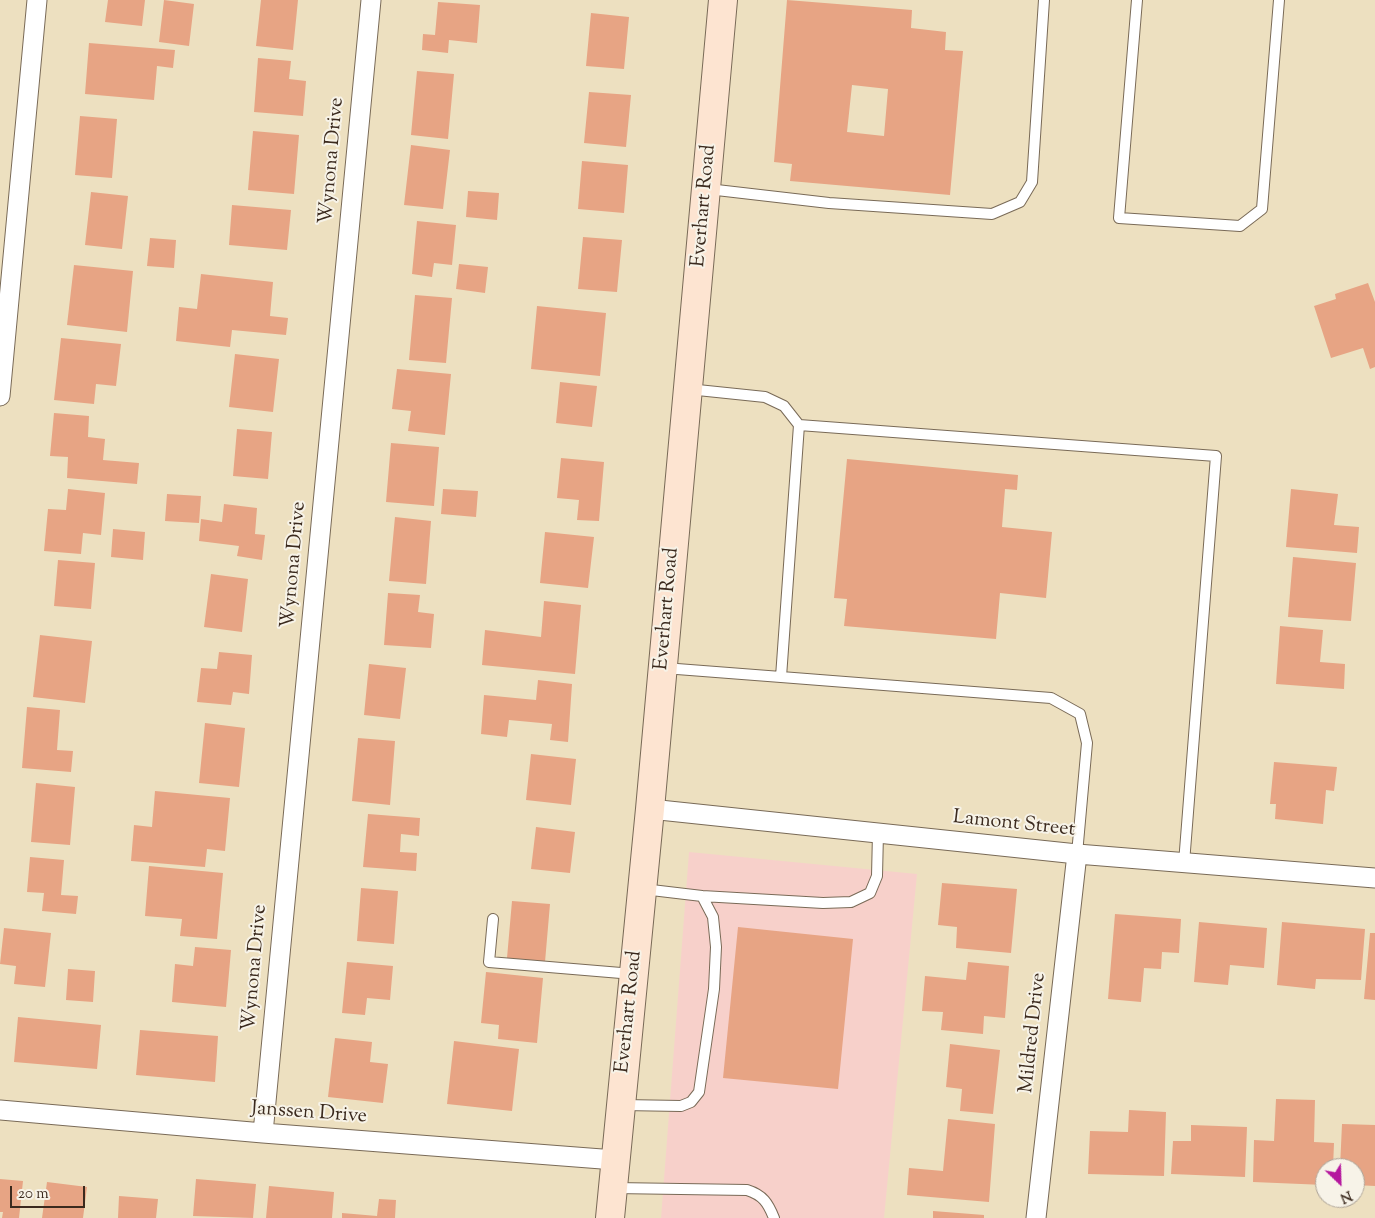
<!DOCTYPE html>
<style>
body{margin:0}
#map{position:relative;width:1375px;height:1218px;overflow:hidden;background:#ede0c0;font-family:"Sorts Mill Goudy",serif}
canvas{display:block}
.north{position:absolute;left:1315px;top:1158px;width:50px;height:50px;box-sizing:border-box;background:#f7f3e8;border:1px solid #aca397;border-radius:50%;rotate:156deg;font-size:14px;font-weight:700;line-height:20px;text-align:center;color:#3b2a1e}
.north::after{content:'';display:block;margin:auto;width:18px;height:22px;background:#b5179e;clip-path:polygon(50% 0,100% 100%,50% 72%,0 100%)}
.scale{position:absolute;left:10px;top:1186px;width:75px;height:22px;box-sizing:border-box;border:2px solid #3b2a1e;border-top:0;padding-left:6px;font-size:15px;line-height:18px;white-space:nowrap;color:#3b2a1e;-webkit-text-stroke:4px #f7f3e8;paint-order:stroke}
</style>
<div id="map">
<canvas width="1375" height="1218"></canvas>
<div class="north">N</div>
<div class="scale">20 m</div>
</div>
<script>
const c = document.querySelector('canvas').getContext('2d');
c.lineJoin = 'round';
function fill(path, color) { c.fillStyle = color; c.fill(path, 'evenodd'); }
function stroke(path, color, width, dash) { c.strokeStyle = color; c.lineWidth = width; c.lineCap = dash ? 'butt' : 'round'; c.setLineDash(dash || []); c.stroke(path); }
function label(font, color, halo, rows, align = 'center') {
  c.font = font + ' "Sorts Mill Goudy",serif'; c.lineWidth = 4; c.setLineDash([]); c.textBaseline = 'middle'; c.strokeStyle = halo; c.fillStyle = color; for (const [text, x, y, turn = 0] of rows) {
    c.save(); c.translate(x, y); c.rotate((+turn || 0) * Math.PI / 180); c.textAlign = isNaN(turn) ? turn : align; if (halo) c.strokeText(text, 0, 0); c.fillText(text, 0, 0); c.restore();
  }
}
fill(new Path2D(`
 M689 852 917 874 884 1218H661Z`), '#f7d0ca');
fill(new Path2D(`
 M108 0H145L142 26 105 22Z
 M164 0 194 4 189 46 159 42Z
 M261 0H298L293 50 256 46Z
 M787 0 912 10 911 28 946 32 945 50 963 51 950 195 790 181 792 164 774 162ZM852 85 888 89 884 136 847 132Z
 M438 2 480 5 477 43 449 40 448 53 422 50 423 34 435 35Z
 M591 13 629 17 624 69 586 66Z
 M89 43 175 50 173 68 157 66 154 100 85 94Z
 M258 58 291 61 289 79 306 81 303 116 254 112Z
 M417 71 454 74 448 139 411 135Z
 M589 92 631 95 626 147 584 143Z
 M80 116 117 119 112 178 75 175Z
 M253 131 299 135 294 194 248 190Z
 M411 145 450 150 443 209 404 205Z
 M582 161 628 165 624 213 578 209Z
 M468 191 499 193 497 220 466 217Z
 M91 192 128 196 122 249 85 245Z
 M232 205 291 210 287 250 229 245Z
 M417 221 456 225 452 265 434 263 432 277 412 274Z
 M583 237 622 240 617 292 578 289Z
 M150 238 176 240 174 268 147 266Z
 M459 264 488 267 485 293 456 289Z
 M74 265 133 271 127 332 67 325Z
 M201 274 273 282 270 316 288 318 286 335 232 330 230 347 176 341 179 307 197 309Z
 M1368 283 1375 302V367L1370 369 1363 348 1331 358 1314 306 1336 299 1335 294Z
 M415 295 452 298 446 363 409 360Z
 M537 306 606 313 600 376 531 369Z
 M61 338 121 344 116 386 96 384 94 404 54 400Z
 M235 354 279 359 273 412 229 407Z
 M397 369 451 374 445 435 408 431 411 411 392 409Z
 M560 382 597 386 592 427 556 423Z
 M54 413 89 416 88 437 105 439 103 460 139 463 137 484 67 478 68 457 50 456Z
 M237 429 272 432 268 479 233 476Z
 M391 443 439 447 434 506 386 502Z
 M561 458 604 462 599 521 577 520 579 500 557 498Z
 M847 459 1018 475 1017 490 1005 489 1002 527 1052 532 1046 598 1000 593 996 639 844 626 847 599 834 598Z
 M68 489 105 493 101 535 83 533 81 554 44 551 48 509 66 510Z
 M443 489 478 491 476 517 441 514Z
 M1291 489 1338 494 1334 525 1359 527 1357 553 1286 547Z
 M167 494 201 496 199 523 165 521Z
 M224 504 257 508 255 534 265 535 262 560 237 556 239 546 199 541 201 519 222 522Z
 M395 517 431 521 426 584 389 581Z
 M113 529 145 532 143 560 111 557Z
 M545 532 594 537 588 588 540 583Z
 M1293 557 1356 563 1351 621 1288 617Z
 M58 560 95 563 91 609 54 606Z
 M211 574 248 579 242 632 204 627Z
 M388 593 420 595 418 612 434 614 431 648 384 645Z
 M544 601 581 605 575 674 482 665 485 630 541 637Z
 M1280 626 1323 630 1320 662 1345 664 1344 689 1276 684Z
 M40 635 92 641 85 703 33 697Z
 M219 652 252 655 249 694 233 692 231 705 197 702 201 668 217 669Z
 M369 664 406 668 400 719 364 715Z
 M538 680 572 684 568 742 550 740 552 724 509 720 507 737 481 734 484 695 536 700Z
 M27 707 60 710 57 750 73 751 71 772 22 768Z
 M205 723 245 728 239 787 199 783Z
 M358 738 395 741 390 805 352 801Z
 M531 754 576 759 571 805 526 800Z
 M1274 762 1337 767 1334 791 1326 790 1323 824 1275 819 1276 804H1270Z
 M36 783 75 787 70 845 31 842Z
 M155 791 230 798 225 851 207 849 205 867 131 861 134 825 152 827Z
 M368 814 420 818 419 836 401 834 400 852 417 853 416 871 363 867Z
 M536 827 575 832 570 873 531 869Z
 M30 857 64 860 61 895 78 896 76 914 42 911 44 893 27 892Z
 M149 866 223 873 217 939 180 936 182 919 145 916Z
 M942 883 1017 889 1011 953 956 948 957 927 938 925Z
 M361 888 398 891 394 944 357 941Z
 M512 901 550 904 545 962 507 958Z
 M1115 914 1181 919 1179 953 1162 952 1161 969 1144 968 1141 1002 1108 999Z
 M1199 922 1267 928 1264 968 1230 965 1228 985 1194 982Z
 M1282 922 1365 929 1361 980 1316 979 1315 989 1277 985Z
 M738 927 853 939 838 1089 723 1078Z
 M4 928 51 933 45 987 14 984 16 966 0 964Z
 M1370 933H1375V1000L1364 999Z
 M195 947 231 950 226 1007 172 1002 175 964 193 966Z
 M347 962 393 966 390 1000 367 998 365 1015 342 1013Z
 M968 962 1009 966 1005 1018 984 1016 983 1034 941 1030 943 1012 922 1011 925 976 966 980Z
 M68 969 95 971 93 1002 66 1000Z
 M486 972 543 978 537 1043 498 1039 499 1025 481 1023Z
 M18 1017 101 1025 97 1069 14 1062Z
 M140 1030 218 1036 215 1082 136 1075Z
 M335 1038 372 1042 370 1062 388 1064 383 1103 328 1097Z
 M454 1041 519 1049 512 1111 447 1104Z
 M950 1044 1000 1050 993 1114 960 1111 962 1089 946 1087Z
 M1276 1099 1315 1100 1314 1142 1334 1143 1333 1168H1325V1185L1253 1182 1254 1140 1274 1141Z
 M1129 1110 1166 1112 1164 1176 1088 1174 1090 1131 1128 1132Z
 M948 1119 995 1124 989 1202 907 1195 909 1168 943 1171Z
 M1342 1124 1375 1125V1186L1355 1185V1168H1340Z
 M1191 1125 1247 1127 1245 1177 1171 1174 1173 1141H1191Z
 M0 1179 23 1181 19 1218H2L3 1212H0Z
 M196 1179 256 1184 253 1218 193 1216Z
 M47 1182 87 1187 83 1218H42Z
 M269 1186 334 1192 332 1218H266Z
 M119 1196 158 1199 156 1218H118Z
 M379 1199 396 1200 395 1218H342V1213L377 1216Z
 M933 1211 984 1215V1218H933Z`), '#e7a484');
const lane = new Path2D(`
 M1137 0 1119 218 1240 226 1262 209 1279 0
 M708 189 829 203 992 214 1020 202 1032 182 1044 0
 M799 425 1216 456 1184 863
 M664 668 781 677 799 425 784 406 765 397 688 389
 M781 677 1051 698 1080 714 1087 743 1077 854
 M702 896 823 903 851 902 870 893 877 876 878 833
 M493 919 489 962 633 974
 M623 1105 681 1106 691 1102 699 1092 714 989 716 947 713 917 702 896 643 889
 M614 1188 747 1190C763 1195 768 1203 774 1218`);
const street = new Path2D(`
 M0 396 37 0
 M650 809 1077 854 1375 878
 M0 1110 263 1133 615 1160
 M263 1133 371 0
 M1036 1218 1077 854`);
const secondary = new Path2D(`
 M610 1218 650 809 723 0`);
stroke(lane, '#796a57', 12);
stroke(street, '#796a57', 21);
stroke(secondary, '#796a57', 30);
stroke(lane, '#fff', 10);
stroke(street, '#fff', 19);
stroke(secondary, '#fde4d1', 28);
label('20px', '#3b2a1e', '#f7f3e8', [
 ["Wynona Drive",333,161,-85],
 ["Everhart Road",705,206,-85],
 ["Wynona Drive",295,565,-85],
 ["Everhart Road",668,609,-85],
 ["Lamont Street",1014,825,6],
 ["Wynona Drive",256,968,-85],
 ["Everhart Road",630,1012,-84],
 ["Mildred Drive",1034,1033,-84],
 ["Janssen Drive",309,1114,4]
]);
</script>
